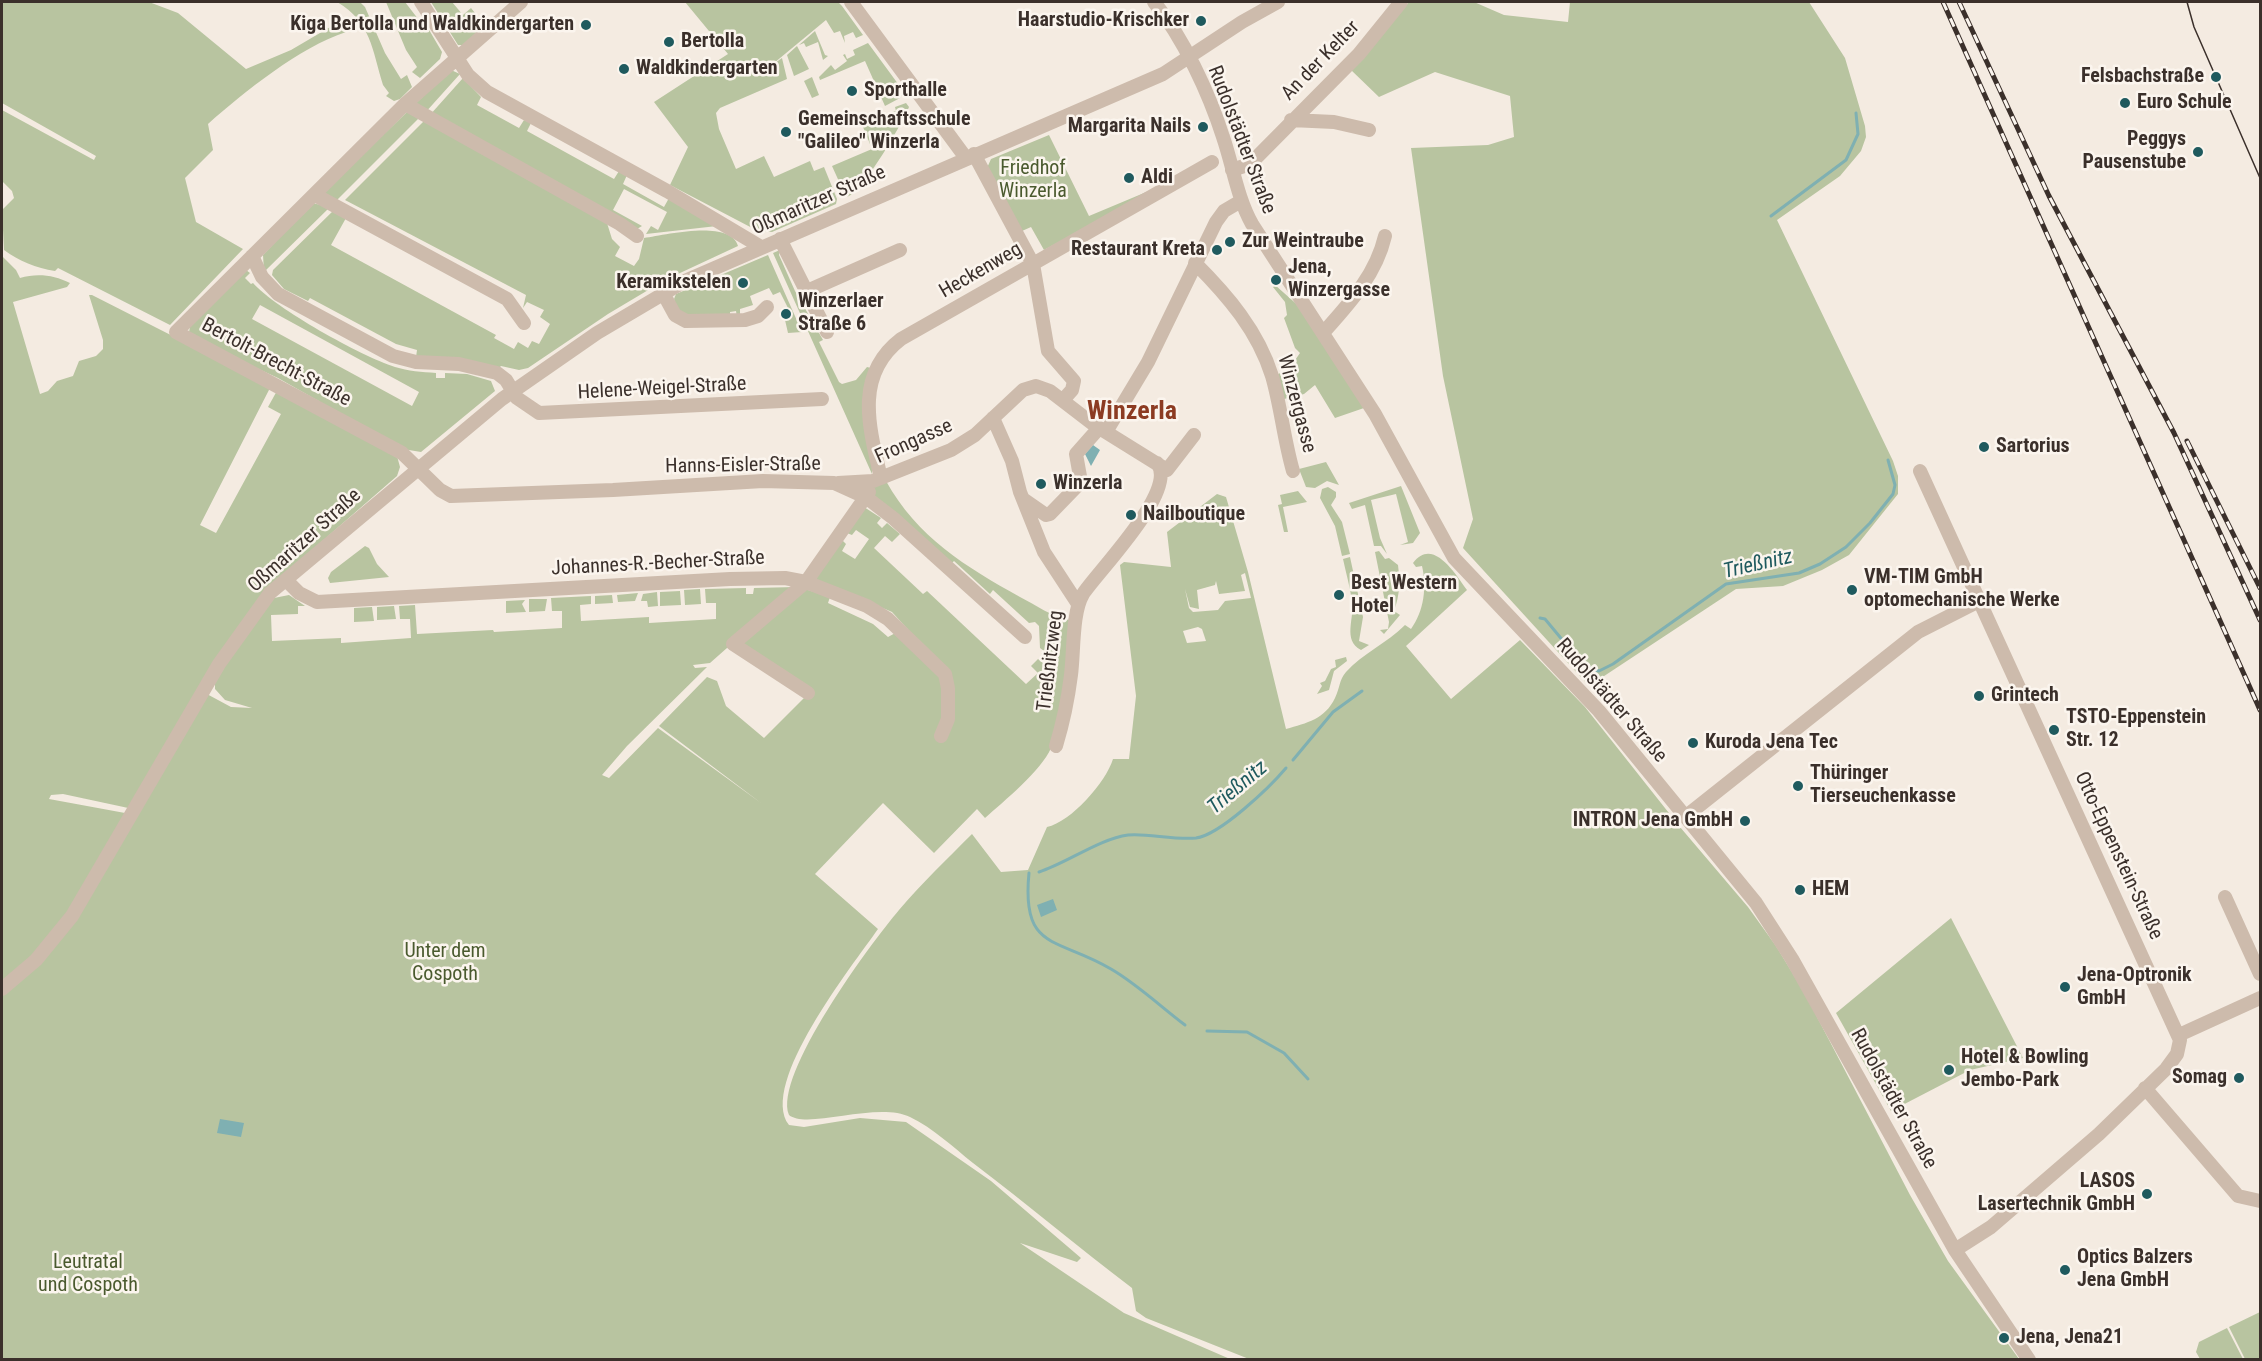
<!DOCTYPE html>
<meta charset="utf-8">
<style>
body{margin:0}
#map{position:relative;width:2262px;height:1361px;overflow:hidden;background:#f4ebe1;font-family:"Roboto Condensed",sans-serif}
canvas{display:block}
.frame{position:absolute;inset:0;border:3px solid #3b302b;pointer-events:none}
</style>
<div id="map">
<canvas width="2262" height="1361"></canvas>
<div class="frame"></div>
</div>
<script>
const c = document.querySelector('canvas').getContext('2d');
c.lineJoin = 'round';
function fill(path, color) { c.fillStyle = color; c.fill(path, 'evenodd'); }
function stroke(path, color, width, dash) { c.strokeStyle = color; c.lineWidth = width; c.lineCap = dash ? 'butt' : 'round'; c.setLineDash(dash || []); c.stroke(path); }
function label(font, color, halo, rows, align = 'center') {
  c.font = font + ' "Roboto Condensed",sans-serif'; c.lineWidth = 5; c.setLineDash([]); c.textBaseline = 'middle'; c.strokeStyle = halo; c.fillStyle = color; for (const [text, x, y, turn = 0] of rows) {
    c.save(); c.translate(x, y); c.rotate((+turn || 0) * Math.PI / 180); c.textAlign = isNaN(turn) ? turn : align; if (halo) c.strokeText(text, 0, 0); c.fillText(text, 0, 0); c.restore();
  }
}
fill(new Path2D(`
 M2 2H149L178 13 246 69 291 50 337 23 346 32C300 47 244 92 208 124L213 150 185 178 196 222 243 249 170 325 58 268 55 271C36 268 19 261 4 250L2 210 14 198 12 191 2 181V110L94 160 96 156 2 103Z
 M337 2H360L365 7 385 53 401 79 407 75 412 87 400 99 394 101 386 96 389 93 383 85C372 49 371 22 337 2Z
 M386 2H405L422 24 425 23 442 52 440 59 420 78 412 72 417 67 406 50Z
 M431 2H452L463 15 471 8 483 23 482 29 464 45H458Z
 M685 2H838L842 6 863 35 856 38 853 32 844 36 845 43 840 31 834 33 826 20 768 68 782 58 787 79 720 108 716 113 719 129 736 169 764 156 774 177 810 161 814 171 824 167 837 199 836 204 772 232 756 230 670 185 688 147 654 102 728 54Z
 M1409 2H1474L1504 15 1568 22 1570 2H1809L1845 58 1865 126 1866 137 1861 151 1840 176 1777 220 1893 461 1898 476V494L1849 555 1822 570 1783 586 1736 589 1589 686 1463 548 1473 519 1443 376 1411 148 1488 145 1514 137 1510 96 1435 72 1379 97 1351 70Z
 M815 31 825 55 828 56 823 60 818 42 806 47 804 43 799 45Z
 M868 43 904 92 900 98 885 106 865 61 820 80 819 77 831 65 835 70 847 61 843 55 845 54 847 59 855 55 853 50Z
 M797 46 809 69 794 76 787 55Z
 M451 70 460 74 424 114 413 106Z
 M812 77 819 95 812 98 804 81Z
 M463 78 481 97 477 105 519 128 524 120 531 123 527 131 614 179 619 171 627 175 623 184 664 207 669 198 717 226 646 234 651 226 658 230 667 212 624 189 613 210 642 226 637 229 429 116Z
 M906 103 909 107C903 122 861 196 846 197L832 166 872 149 861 122 896 111 895 107Z
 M407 112 419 118 334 203 324 192Z
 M424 121 607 223 612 239 620 247 615 256 634 266 639 259 644 238C666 235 730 219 738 246L665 280 608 314 528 368 519 370 501 366 498 369 416 357 417 350 396 344 310 298 308 301 284 289 272 275 273 270 335 209 346 218 331 245 496 335 494 338 514 349 518 342 528 348 532 341 539 344 550 324 540 317 544 310 527 302 523 308 526 295 345 200Z
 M1049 135 1089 216 1175 180 1044 250 1031 227 1022 231 987 168 991 159Z
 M312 203 330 207 264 272 263 255Z
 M780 250 779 255 795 291 823 340 819 342 839 382 842 384 856 380 867 367 871 368 872 474 773 253Z
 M768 255 802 332 788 333 785 320 792 316 780 292 773 295 769 288 750 296 753 305 740 309V317H737L736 311 730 312V318L679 315 674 299 676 294Z
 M2 256 16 270 20 278C37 273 54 275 70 283L67 287 13 302 40 394 48 391 57 381 73 376 79 361 96 356 103 349V340L89 295H92L271 386 200 525 216 533 281 414 268 407 278 389 397 456 400 467 397 476 265 591 133 809 63 794 51 795 49 799 125 813C88 881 63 935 2 985Z
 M246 270 250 273 245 278 251 284 253 283C276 309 361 356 395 367 408 371 422 372 436 373V378H445V373L467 374 491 381 495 391 421 452 403 449 278 378 198 341 189 332 190 327ZM260 305 419 392 412 406 252 319Z
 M1275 285 1301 308 1364 408 1335 418 1315 385 1304 394 1284 399 1277 375 1291 366 1300 353 1295 348 1284 318 1287 315 1285 302 1273 287Z
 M1326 462 1339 485 1327 481 1315 488 1306 487 1299 469Z
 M886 481C917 537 966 567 1020 597 1036 605 1052 617 1070 620 1067 660 1067 711 1051 748 1041 771 1004 801 985 818L977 809 934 853 883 803 815 874 878 929C853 965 758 1084 789 1125L804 1127 860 1118 906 1122 991 1181 1081 1258 1077 1262 1020 1243 1124 1313 1230 1359H2V994L37 963 205 693 231 707 252 708 225 700 215 689V683L242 638 274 598 289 595 305 606H298V614L271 615 272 641 341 638V643L411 638 410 619H400L399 606 415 605 417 634 493 630 494 632 562 628V611H552L551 598 591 596V604L580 605 581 621 649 617V623L716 619V603H706L705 589 746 588V594H753L754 588 796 587 710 663 693 665 695 668 707 667 627 746 602 775 609 778 658 728 761 803 659 726 707 677 717 681 726 706 764 738 807 695 735 649 805 589 830 597 828 603 873 624 888 637 899 631 952 678 892 612 815 579 842 540 846 544 842 551 855 559 869 539 856 530 852 535 847 533 864 507 881 518 877 523 882 528 887 523 900 534 892 542 885 536 874 548 923 594 927 591 1026 684 1038 673 1031 666 1038 659 1044 664 1048 660 1041 654 1044 651 1040 648 1039 626 1035 622 1029 623 993 590 990 594 954 561 951 564 873 497V486Z
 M1401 486 1420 533 1413 543 1400 545 1408 542 1396 494 1371 500 1380 538 1387 554 1381 546H1374L1365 505 1352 509 1349 503Z
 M1328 487 1336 492V497L1331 505 1342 522 1350 554 1342 556 1335 526 1320 498 1322 489Z
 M1298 491 1307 502 1283 507 1288 532H1284L1278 505 1282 504 1280 495Z
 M1217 494 1226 497 1248 572 1286 729C1307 723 1325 719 1335 698 1340 688 1339 680 1346 672 1362 654 1387 643 1405 625L1411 629C1424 611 1427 587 1422 566L1416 567 1413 563C1433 536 1456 575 1467 590L1406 646 1451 699 1520 640 1585 707 1680 827 1748 907 1776 946 1804 992 1910 1195 1948 1261 2019 1359H1249L1146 1318 1136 1311 1132 1288C1078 1247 1027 1204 973 1163 953 1147 933 1128 910 1117 877 1101 807 1130 789 1115 773 1075 871 943 899 910 922 883 947 859 972 834L1001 872 1028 870 1047 827C1071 822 1106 782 1113 759H1129L1136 696 1120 565 1124 562 1171 567 1167 532ZM1245 573 1251 598 1225 601 1218 610 1193 612 1189 608 1185 589 1190 607 1199 609 1197 590 1215 585 1216 581 1219 594 1245 591 1241 575ZM1198 627 1202 629 1206 641 1187 643 1183 631Z
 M365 546 369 548 377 564 389 577 330 583 328 578 331 572Z
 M1379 551 1385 559 1389 558 1398 565C1400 581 1400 595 1394 611L1400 615 1384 634 1380 630 1388 629 1389 622 1375 552Z
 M1350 557 1363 617 1359 641 1369 645 1361 650C1342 640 1355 618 1352 601 1350 587 1346 573 1343 559Z
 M700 589 701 604 685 605 684 590Z
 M680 591 681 605 660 606V592Z
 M657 592 658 606 648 607 647 601H641L643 594Z
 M638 593 635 601 618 602 617 595Z
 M612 595 613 603 595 604V596Z
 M529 599H547L545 611 529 612Z
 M525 600 522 604 526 612 506 613V601Z
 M394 606 396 619 377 620V607Z
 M372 607 374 621 354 622V608Z
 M1346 657 1347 661 1334 671 1329 690 1317 694 1322 686 1320 683 1325 681 1331 669 1336 667 1335 660Z
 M1951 918 2023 1058 1970 1070 1891 1111 1836 1013Z
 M2260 1312V1359H2245L2229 1327Z
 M2227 1328 2243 1359H2200L2196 1352 2199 1342Z`), '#b8c4a0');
fill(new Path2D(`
 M1093 445 1100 450 1091 466 1085 454Z
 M1053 899 1057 910 1041 917 1037 905Z
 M220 1119 244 1123 241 1137 217 1133Z`), '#7fb0b2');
stroke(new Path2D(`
 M1771 216 1846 160 1858 134 1856 113
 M1540 618 1545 619 1584 666 1599 671 1613 664 1726 584 1799 573 1820 564 1846 547 1870 523 1893 494 1895 485 1888 460
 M1293 760 1333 712 1362 691
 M1039 872C1067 863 1099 839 1128 835 1147 833 1173 840 1196 838 1220 835 1270 787 1286 768
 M1029 873C1021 952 1058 937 1111 969 1137 984 1161 1007 1185 1025
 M1207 1031 1247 1032 1284 1053 1308 1079`), '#7fb0b2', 3);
stroke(new Path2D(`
 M421 2 468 75 487 92 667 191 761 247
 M521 2 405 104 176 332 402 453 440 490 451 496 613 490 763 481 834 483 867 498 893 518 1025 637
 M851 2 966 158
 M1154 2C1183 37 1209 93 1223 137 1233 166 1237 197 1252 224L1375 414 1454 558 1599 711 1756 903 1792 959 1955 1250 2029 1360
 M405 104 620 224 637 236
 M1291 120 1334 122 1369 130
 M974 154 1033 264 1048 351 1074 381 1072 390 1063 400
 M1232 170 1250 164 1359 54 1401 2
 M315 195 507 299 524 323
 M780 239 827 332
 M252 256 262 277 278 294 393 356 416 362 459 364 497 373 506 380 517 398 539 413 822 399
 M1195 263C1228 296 1258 331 1272 376 1281 407 1284 440 1293 471
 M805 292 900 250
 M663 293 675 315 686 321 745 320 758 316 767 307
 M1323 333C1349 304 1376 275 1385 236
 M993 418 1012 461 1020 492 1044 552 1078 604
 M1106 432 1148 362 1216 222 1224 211 1241 201
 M1920 471 2180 1040 2177 1054 2166 1069 2099 1134 1991 1227 1955 1250
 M881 478C869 427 854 375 901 339L1212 162
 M838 483 873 481 951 450 975 435 1023 390 1036 386 1050 391 1093 424 1167 470 1194 435
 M1023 499 1046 515 1050 514 1081 482 1076 454 1099 428
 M286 580 299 593 317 602 730 579 785 578 806 582 867 606 888 619 945 674 948 688V719L941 736
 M808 693 733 644 806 582 869 492
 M1056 746C1063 723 1068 699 1071 675 1074 652 1072 612 1083 594 1098 571 1179 490 1157 463
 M1685 817 1918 632 1979 601
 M2225 897 2260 974
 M2 989 36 960 72 916 219 664 270 593 502 399 597 333 685 281 1163 74 1242 22 1278 2
 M2179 1035 2260 998
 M2145 1088 2238 1196 2260 1201`), '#cdbbac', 14);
stroke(new Path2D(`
 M2187 2 2194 27 2260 178`), '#3b302b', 1.5);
const rail = new Path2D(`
 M1943 2 2260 710
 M1959 2 2049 196 2174 433 2260 620
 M2187 441 2260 588`);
stroke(rail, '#3b302b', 5);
stroke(rail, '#fbf5ee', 3, [9]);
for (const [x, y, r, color] of [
 [1201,21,6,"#1f5a5e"],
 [586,25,6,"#1f5a5e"],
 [669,42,6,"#1f5a5e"],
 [624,69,6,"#1f5a5e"],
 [2216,77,6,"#1f5a5e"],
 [852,91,6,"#1f5a5e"],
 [2125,103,6,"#1f5a5e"],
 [1203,127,6,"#1f5a5e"],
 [786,132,6,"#1f5a5e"],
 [2198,152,6,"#1f5a5e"],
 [1129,178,6,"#1f5a5e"],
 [1230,242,6,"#1f5a5e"],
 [1217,250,6,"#1f5a5e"],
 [1276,280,6,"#1f5a5e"],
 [743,283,6,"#1f5a5e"],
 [786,314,6,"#1f5a5e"],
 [1984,447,6,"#1f5a5e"],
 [1041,484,6,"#1f5a5e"],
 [1131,515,6,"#1f5a5e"],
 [1852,590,6,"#1f5a5e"],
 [1339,595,6,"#1f5a5e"],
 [1979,696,6,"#1f5a5e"],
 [2054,730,6,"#1f5a5e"],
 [1693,743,6,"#1f5a5e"],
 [1798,786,6,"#1f5a5e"],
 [1745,821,6,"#1f5a5e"],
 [1800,890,6,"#1f5a5e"],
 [2065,987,6,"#1f5a5e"],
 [1949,1070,6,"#1f5a5e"],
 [2239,1078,6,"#1f5a5e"],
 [2147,1194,6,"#1f5a5e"],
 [2065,1270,6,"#1f5a5e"],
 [2004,1338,6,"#1f5a5e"]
]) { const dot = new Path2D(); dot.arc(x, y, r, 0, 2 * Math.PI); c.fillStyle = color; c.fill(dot); stroke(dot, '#fbf5ee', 2); }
label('bold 20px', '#3b302b', '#fbf5ee', [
 ["Haarstudio-Krischker",1189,21,"right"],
 ["Kiga Bertolla und Waldkindergarten",574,25,"right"],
 ["Bertolla",681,42],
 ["Waldkindergarten",636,69],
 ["Felsbachstraße",2204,77,"right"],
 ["Sporthalle",864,91],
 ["Euro Schule",2137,103],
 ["Gemeinschaftsschule",798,120],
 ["\"Galileo\" Winzerla",798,143],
 ["Margarita Nails",1191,127,"right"],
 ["Peggys",2186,140,"right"],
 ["Pausenstube",2186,163,"right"],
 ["Aldi",1141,178],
 ["Zur Weintraube",1242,242],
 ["Restaurant Kreta",1205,250,"right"],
 ["Jena,",1288,268],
 ["Winzergasse",1288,291],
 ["Keramikstelen",731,283,"right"],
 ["Winzerlaer",798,302],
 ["Straße 6",798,325],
 ["Sartorius",1996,447],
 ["Winzerla",1053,484],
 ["Nailboutique",1143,515],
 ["VM-TIM GmbH",1864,578],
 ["optomechanische Werke",1864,601],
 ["Best Western",1351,584],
 ["Hotel",1351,607],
 ["Grintech",1991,696],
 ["TSTO-Eppenstein",2066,718],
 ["Str. 12",2066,741],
 ["Kuroda Jena Tec",1705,743],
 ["Thüringer",1810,774],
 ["Tierseuchenkasse",1810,797],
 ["INTRON Jena GmbH",1733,821,"right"],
 ["HEM",1812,890],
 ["Jena-Optronik",2077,976],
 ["GmbH",2077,999],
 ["Hotel & Bowling",1961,1058],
 ["Jembo-Park",1961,1081],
 ["Somag",2227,1078,"right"],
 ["LASOS",2135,1182,"right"],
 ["Lasertechnik GmbH",2135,1205,"right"],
 ["Optics Balzers",2077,1258],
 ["Jena GmbH",2077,1281],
 ["Jena, Jena21",2016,1338]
], 'left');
label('20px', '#3b302b', '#fbf5ee', [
 ["An der Kelter",1321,61,-46],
 ["Rudolstädter Straße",1241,140,69],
 ["Oßmaritzer Straße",819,201,-24],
 ["Heckenweg",981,271,-30],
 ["Bertolt-Brecht-Straße",276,363,28],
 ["Helene-Weigel-Straße",662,389,-3],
 ["Winzergasse",1296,404,75],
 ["Frongasse",914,442,-24],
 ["Hanns-Eisler-Straße",743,466,-1],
 ["Oßmaritzer Straße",305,541,-42],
 ["Johannes-R.-Becher-Straße",658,564,-3],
 ["Trießnitzweg",1051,661,-83],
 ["Rudolstädter Straße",1611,701,49],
 ["Otto-Eppenstein-Straße",2118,856,65],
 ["Rudolstädter Straße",1893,1099,61]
]);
label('20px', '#4a5a2e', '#fbf5ee', [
 ["Friedhof",1033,169],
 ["Winzerla",1033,192],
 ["Unter dem",445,952],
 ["Cospoth",445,975],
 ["Leutratal",88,1263],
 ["und Cospoth",88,1286]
]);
label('italic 21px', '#1f5a5e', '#fbf5ee', [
 ["Trießnitz",1758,565,-13],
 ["Trießnitz",1238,788,-40]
]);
label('bold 26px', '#8c3b22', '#fbf5ee', [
 ["Winzerla",1132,412]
]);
</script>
